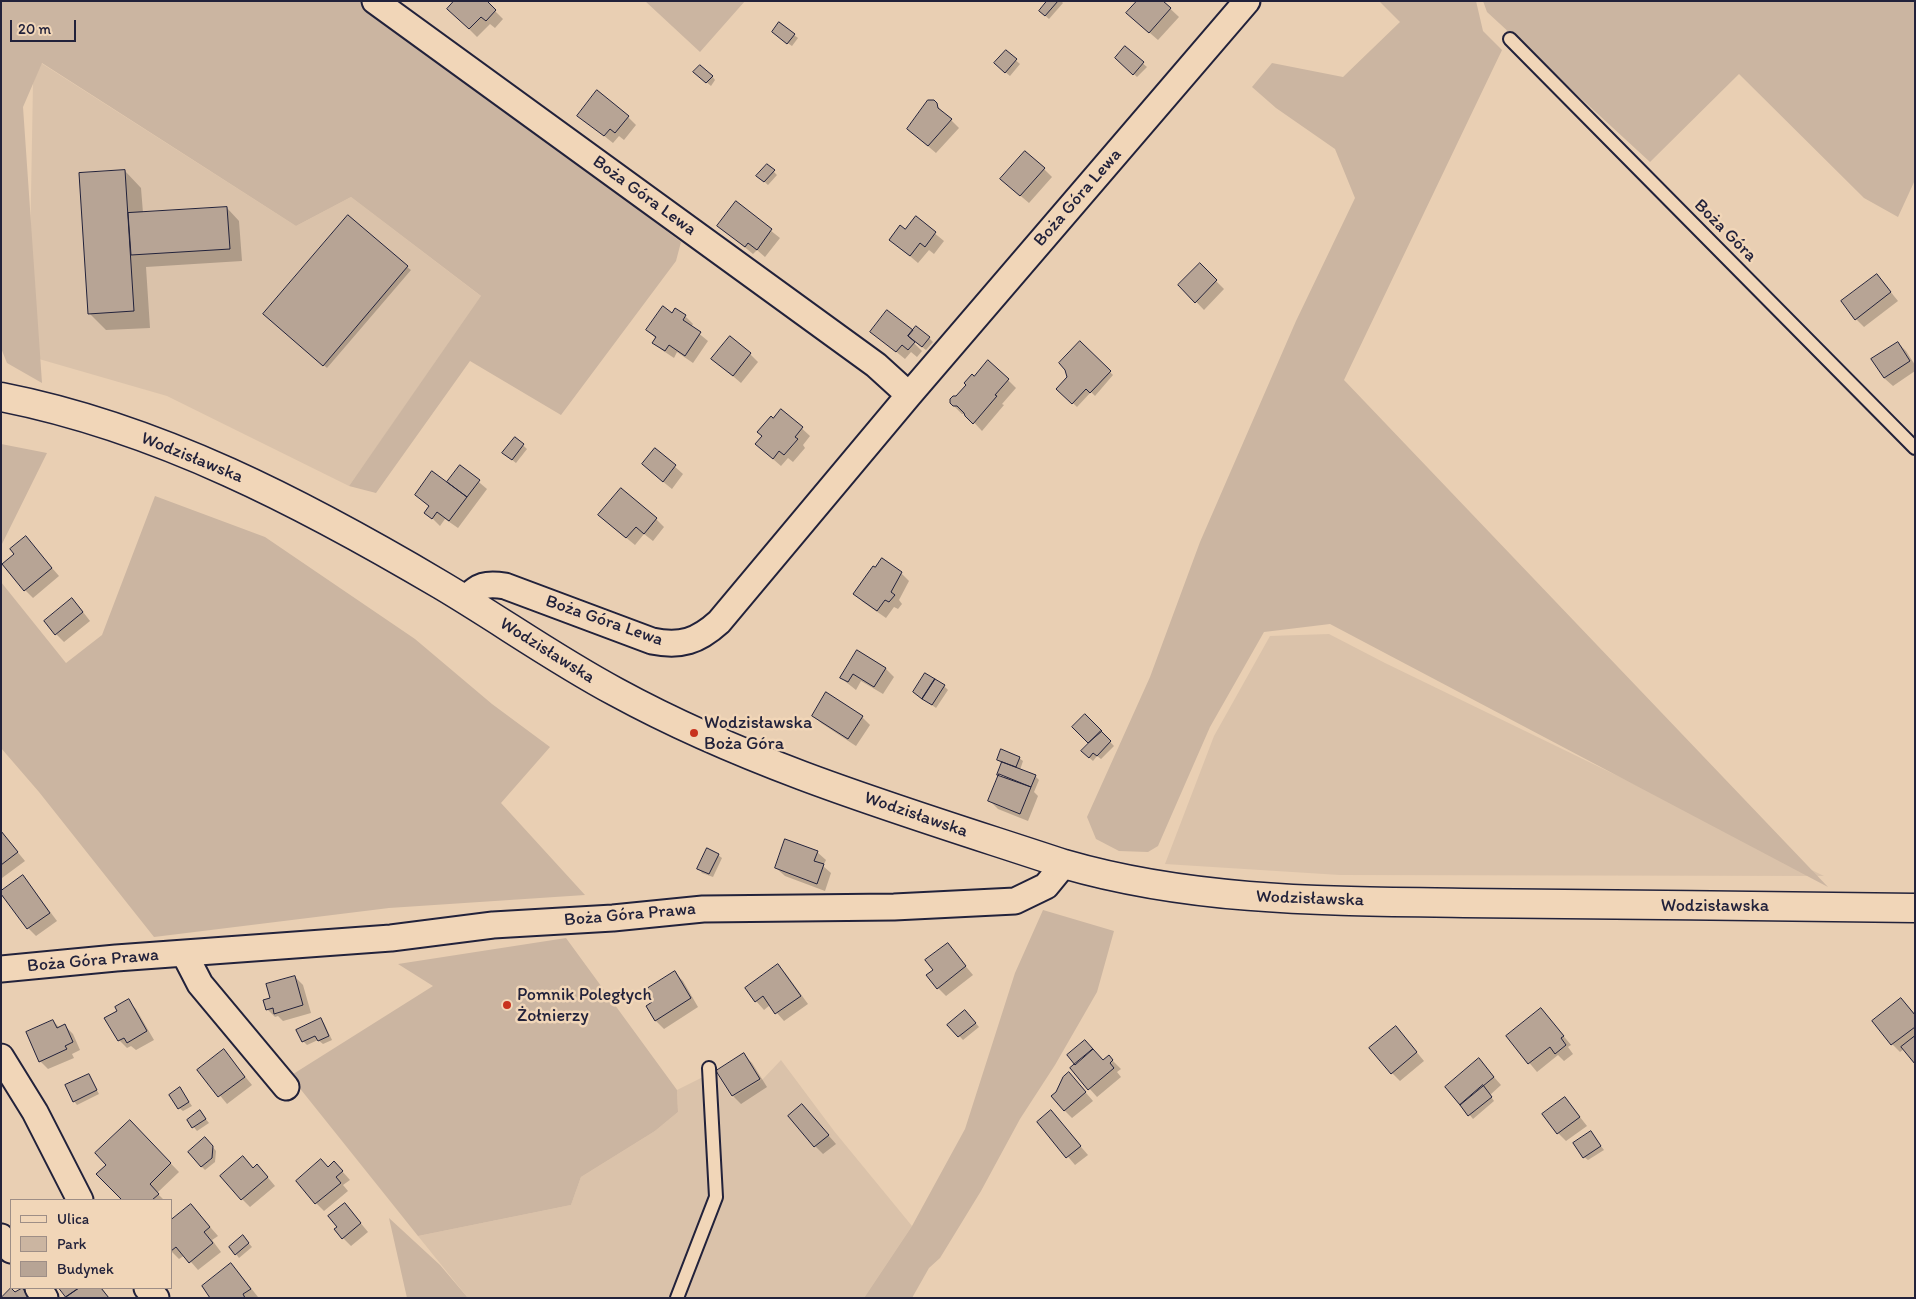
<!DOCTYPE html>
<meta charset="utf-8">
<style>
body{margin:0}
#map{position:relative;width:1916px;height:1299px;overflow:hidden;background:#e9cfb3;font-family:Itim,sans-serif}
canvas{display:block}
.frame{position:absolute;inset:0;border:2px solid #22223b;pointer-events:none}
.legend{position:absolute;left:10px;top:1199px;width:162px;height:90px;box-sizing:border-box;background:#f1d6b8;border:1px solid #9e8e86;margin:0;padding:6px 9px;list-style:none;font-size:15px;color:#22223b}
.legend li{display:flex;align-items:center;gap:10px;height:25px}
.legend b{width:25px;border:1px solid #9e8e86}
.scale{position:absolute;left:10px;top:20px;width:66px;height:22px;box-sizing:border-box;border:2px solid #22223b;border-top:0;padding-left:6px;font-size:15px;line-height:18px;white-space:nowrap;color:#22223b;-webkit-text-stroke:4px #f1d6b8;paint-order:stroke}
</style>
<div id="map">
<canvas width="1916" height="1299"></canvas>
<div class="frame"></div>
<ul class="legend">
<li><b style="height:6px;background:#f1d6b8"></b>Ulica</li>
<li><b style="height:14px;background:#cbb5a1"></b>Park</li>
<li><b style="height:14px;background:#b7a495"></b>Budynek</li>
</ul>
<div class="scale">20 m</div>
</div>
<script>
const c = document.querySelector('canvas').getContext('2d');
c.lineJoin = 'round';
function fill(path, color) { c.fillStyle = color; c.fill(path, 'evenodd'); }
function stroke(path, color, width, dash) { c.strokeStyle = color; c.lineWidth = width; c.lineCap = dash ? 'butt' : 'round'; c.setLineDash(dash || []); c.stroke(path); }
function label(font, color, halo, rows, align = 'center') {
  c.font = font + ' Itim,sans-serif'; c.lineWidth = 5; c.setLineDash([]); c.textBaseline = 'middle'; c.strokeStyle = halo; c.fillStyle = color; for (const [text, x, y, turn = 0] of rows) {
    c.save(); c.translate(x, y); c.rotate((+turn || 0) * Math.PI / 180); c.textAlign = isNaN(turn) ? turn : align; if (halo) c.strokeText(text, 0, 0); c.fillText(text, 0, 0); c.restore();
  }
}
fill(new Path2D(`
 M41 63 296 226 351 197 482 297 349 486 167 396 39 359 30 253 33 83Z
 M1329 634 1385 663 1824 876 1340 875 1165 864 1214 736 1270 636Z
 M781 1060 834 1131 912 1226 864 1298H468L418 1236 571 1205 581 1177 655 1131 678 1112 677 1090 715 1071 732 1098 763 1079Z`), '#dac2aa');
fill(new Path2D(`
 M1 1H366L681 242 676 261 561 415 470 361 376 493 349 486 481 296 351 197 296 226 42 63 23 107 42 383 7 363 1 348Z
 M645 1H745L700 52Z
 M1379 1H1476L1483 31 1502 50 1344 380 1828 887 1330 624 1264 632 1210 727 1158 846 1148 852 1119 851 1096 839 1087 817 1150 677 1200 542 1296 321 1355 198 1335 149 1276 108 1252 87 1272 63 1343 77 1400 22Z
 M1483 1H1915V180L1898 217 1864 198 1739 74 1650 162 1487 12Z
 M1 444 47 453 1 546Z
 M155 496 265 537 415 639 492 704 550 747 501 803 585 895 389 908 154 937 39 792 1 748V582L66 663 102 635Z
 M1043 910 1114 931 1097 992 1055 1065 1020 1119 981 1191 940 1258 929 1268 912 1298H864L912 1226 965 1129 1015 973Z
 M566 938 677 1090 678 1112 655 1131 581 1177 571 1205 418 1236 290 1076 433 986 398 964Z
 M389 1218 440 1265 468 1298H407Z`), '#cbb5a1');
fill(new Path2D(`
 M485 1 503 19 495 28 490 24 477 37 449 9Z
 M1049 1H1061L1063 3 1049 19 1040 11Z
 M1162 1 1179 17 1158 40 1136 21Z
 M794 35 798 38 792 46 777 36Z
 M1125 48 1147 67 1137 77 1117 58Z
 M1006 52 1020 64 1010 76 999 67Z
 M698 75 712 76 715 80 711 86Z
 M933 102 959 128 936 153 916 136Z
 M579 116 628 117 636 125 624 140 619 136 613 143Z
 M767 165 777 175 768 185 758 176Z
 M1044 169 1052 177 1029 203 1010 187Z
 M125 171 141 188 143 213 227 208 239 221 242 261 146 267 150 328 106 330 89 313Z
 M736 203 780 238 765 257 757 250 753 254 719 226Z
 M916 218 944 241 934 254 929 250 918 263 891 240 905 231Z
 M1200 265 1224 289 1204 310 1180 285Z
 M407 267 411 270 327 368 268 318Z
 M1877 275 1898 301 1864 327 1856 319Z
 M672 314 685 316 693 324 691 327 708 341 693 363 677 352 674 358 662 350 654 342 656 339 648 330Z
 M872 332H913L929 338 933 342 926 350 914 341 913 342 922 351 917 357 911 352 905 359Z
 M1080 343 1113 375 1095 396 1091 392 1077 407 1058 389 1068 377Z
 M1898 343 1906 351 1915 365V371L1893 386 1884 378Z
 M750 354 758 362 741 383 713 359Z
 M1008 380 1016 388 1002 404 1004 405 982 431 966 414H962L951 403 968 386Z
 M782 410 810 436 803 445 805 448 793 462 788 458 781 466 765 452 774 420Z
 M515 438 527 449 516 463 507 456Z
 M655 449 683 474 672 489 651 472Z
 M460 466 487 489 458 528 445 519 440 526 426 512 430 507 416 495 447 484Z
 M656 519 664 527 653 541 644 534 635 545 608 523Z
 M33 546 59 576 33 598 25 590Z
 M901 573 909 581 899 600 902 604 898 609 894 607 886 618 863 602 855 594Z
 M80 608 90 621 64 642 56 634Z
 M858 651 886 669 894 677 883 694 861 681 856 690 841 678Z
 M944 686 948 690 936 708 914 692Z
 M813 715 862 717 870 725 856 746 821 723Z
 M1085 716 1114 746 1101 759 1097 756 1093 761 1082 751 1090 743 1074 727Z
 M1019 758 1023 761 1020 770 1035 776 1039 780 1034 792 1038 796 1028 821 998 809 990 801 1005 779 1002 764 998 760Z
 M1 832 25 861 2 878 1 877Z
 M817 852 826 860 823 866 831 873 825 891 785 876 776 868Z
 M718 855 722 858 713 877 702 873 699 869Z
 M22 877 30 885 57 921 36 936 28 928 2 892Z
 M947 944 973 975 946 996 938 988 934 970Z
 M778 966 786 974 808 1004 784 1021 770 1005 764 1010 756 1001Z
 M675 973 683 981 698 1007 664 1029 656 1021 647 1006 654 1002Z
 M295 977 303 985 311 1013 283 1021 278 1016 275 1017 267 1009Z
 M1901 999 1915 1014V1063L1904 1049 1900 1052 1892 1044 1873 1021Z
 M128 1001 136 1009 154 1040 136 1050 131 1046 127 1048 119 1040 118 1011Z
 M1541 1009 1571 1045 1568 1047 1573 1054 1564 1061 1558 1055 1537 1072 1507 1036Z
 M969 1015 979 1027 963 1040 949 1025Z
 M321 1020 324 1023 332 1040 323 1044 318 1040 307 1045 303 1041Z
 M53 1021 60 1028 65 1026 73 1034 80 1050 72 1054 74 1058 48 1069 40 1061Z
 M1396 1027 1424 1061 1400 1081 1392 1073Z
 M224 1051 252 1085 227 1104 199 1070Z
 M744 1055 752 1063 767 1087 741 1104 733 1096 718 1071Z
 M1109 1057 1121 1069 1117 1072 1121 1077 1097 1097 1072 1069 1103 1061Z
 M1479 1060 1501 1085 1490 1095 1494 1101 1473 1119 1447 1087Z
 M1069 1073 1093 1101 1072 1118 1064 1110 1057 1093Z
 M89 1075 99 1094 77 1105 74 1101Z
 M183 1093 192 1106 183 1111 179 1108Z
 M1565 1098 1587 1126 1566 1141 1558 1133Z
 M802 1105 836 1144 823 1154 815 1146Z
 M200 1112 209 1123 197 1131 188 1120Z
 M1051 1112 1088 1155 1075 1165 1039 1122Z
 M130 1121 179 1172 157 1193 164 1200H123L98 1174 107 1165Z
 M1591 1133 1604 1150 1588 1160 1584 1157Z
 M209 1142 216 1151 215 1162 205 1170 201 1166Z
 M243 1158 254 1169 265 1174 275 1186 250 1207 242 1199Z
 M328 1168 342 1171 350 1180 343 1185 348 1191 324 1211 316 1203Z
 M345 1204 368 1232 351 1246 343 1238Z
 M191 1205 218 1236 212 1240 221 1252 198 1270 185 1255 179 1259 171 1251V1221Z
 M246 1240 252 1247 239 1258 236 1254Z
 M231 1265 239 1273 258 1297 212 1298Z
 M61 1288H102L109 1298H68Z`), '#0003');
const building = new Path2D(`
 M454 1H487L496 10 486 21 481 17 469 29 447 9Z
 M1047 1H1058L1045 16 1039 11Z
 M1137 1H1163L1171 8 1149 33 1126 13Z
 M779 22 795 34 787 44 772 32Z
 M1125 46 1144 62 1133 75 1115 58Z
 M1006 50 1017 59 1005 73 994 63Z
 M700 65 713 76 706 83 693 72Z
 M597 90 629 116 615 133 610 129 604 136 577 116Z
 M928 100H934L937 103 938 108 952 119 928 146 907 129Z
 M1025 151 1045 168 1020 196 1000 179Z
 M767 164 775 170 764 182 756 176Z
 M125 170 134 311 88 314 79 173Z
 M736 201 772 229 757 250 748 243 745 247 717 226Z
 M227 207 230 249 131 255 128 213Z
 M348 215 408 266 323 366 263 314Z
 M916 216 936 232 925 247 920 243 910 256 889 240 900 225 905 229Z
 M1200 263 1217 280 1195 303 1178 285Z
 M1877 274 1891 292 1855 320 1841 301Z
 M663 306 672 313 675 308 686 315 683 320 701 332 685 356 669 345 665 351 652 343 656 337 646 330Z
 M887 310 913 330 908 336 915 342 908 350 902 345 896 352 870 332Z
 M916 326 930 337 922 347 908 336Z
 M730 336 751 353 733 376 711 359Z
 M1080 341 1111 371 1090 393 1086 389 1072 404 1056 389 1067 377 1065 370 1059 363Z
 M1898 342 1910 361 1884 378 1871 359Z
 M988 360 1009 379 995 395 997 396 973 424 965 416 964 413 957 406H953L950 403V399L953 396H956L966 385 964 383 972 374 974 376Z
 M781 409 803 427 795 437 798 439 784 455 779 451 773 459 755 444 762 436 757 432 771 416 773 418Z
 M515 437 524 444 512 460 502 453Z
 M655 448 676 465 663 482 642 464Z
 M460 465 480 480 467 497 447 482Z
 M432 471 467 497 449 521 437 512 432 519 424 513 429 506 415 495Z
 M621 488 657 518 644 534 636 527 626 538 598 515Z
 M26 536 52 568 24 591 2 564 14 554 10 549Z
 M882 558 902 572 891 592 895 595 889 602 885 600 877 611 853 594 873 566 875 567Z
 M72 598 83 612 55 635 44 621Z
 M857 650 886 668 874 687 853 674 848 682 840 678Z
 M925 673 935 679 922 699 913 692Z
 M935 679 945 685 932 705 922 699Z
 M826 692 863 716 848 739 812 716Z
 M1085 714 1102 731 1088 743 1072 727Z
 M1101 731 1111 741 1097 756 1093 753 1089 758 1081 751Z
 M1001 749 1020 757 1016 767 997 760Z
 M1002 762 1036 775 1031 787 997 775Z
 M999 774 1031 787 1020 814 988 801Z
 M1 831 18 852 1 865Z
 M785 839 818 851 814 861 824 864 817 884 775 868Z
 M707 848 719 854 709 874 697 869Z
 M23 875 50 913 27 929 1 894V891Z
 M948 943 966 966 937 989 926 975 933 970 925 960Z
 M778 964 801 996 775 1014 763 996 755 1002 745 988Z
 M675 971 691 998 655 1021 646 1006 652 1002 645 990Z
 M295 976 303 1005 274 1014 273 1008 266 1010 263 1000 270 998 266 984Z
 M1901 998 1915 1015V1027L1891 1045 1872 1021Z
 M129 999 147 1031 127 1043 124 1038 118 1041 104 1018 117 1011 115 1007Z
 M1541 1008 1564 1036 1561 1038 1566 1045 1555 1054 1550 1047 1528 1064 1506 1036Z
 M965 1010 976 1023 958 1037 947 1025Z
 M321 1018 329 1036 318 1041 315 1036 302 1042 296 1030Z
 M53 1020 57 1028 65 1024 73 1042 65 1046 67 1049 39 1062 26 1032Z
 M1396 1026 1417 1052 1391 1074 1369 1048Z
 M1915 1036V1064L1901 1047Z
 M1085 1040 1093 1049 1075 1065 1067 1055Z
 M224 1049 245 1077 218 1097 197 1070Z
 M1093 1049 1103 1060 1109 1055 1113 1060 1110 1063 1114 1068 1088 1090 1070 1068Z
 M744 1053 760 1079 732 1096 716 1071Z
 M1479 1058 1494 1077 1460 1105 1445 1087Z
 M1069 1072 1086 1092 1064 1111 1051 1096 1056 1092 1063 1077Z
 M89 1074 97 1090 73 1102 65 1085Z
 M1483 1085 1492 1097 1468 1116 1460 1105Z
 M180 1087 189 1102 178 1109 169 1095Z
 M1565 1097 1580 1117 1557 1134 1542 1114Z
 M802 1104 829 1135 814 1147 788 1116Z
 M200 1110 206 1119 192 1128 187 1120Z
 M1051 1110 1081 1146 1066 1158 1037 1122Z
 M130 1120 171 1163 150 1184 159 1194 152 1200H122L96 1174 106 1165 95 1153Z
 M1591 1131 1601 1146 1583 1158 1573 1143Z
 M205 1137 213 1146 212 1158 201 1167 188 1152Z
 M243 1156 253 1168 257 1164 268 1177 241 1200 220 1176Z
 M321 1159 328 1167 334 1161 343 1171 336 1177 341 1183 315 1204 296 1181Z
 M345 1203 361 1223 342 1239 334 1229 337 1227 328 1216Z
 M191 1204 210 1227 204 1232 213 1243 189 1263 176 1247 171 1251V1220Z
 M243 1235 249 1243 235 1255 229 1247Z
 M231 1263 251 1289 243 1294 245 1298H210L202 1286Z
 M11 1288 15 1292 22 1288 31 1298H1Z
 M59 1288H79L66 1297Z
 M79 1288H101L109 1298H67L66 1297Z`);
fill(building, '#b7a495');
stroke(building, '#22223b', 1);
const lane = new Path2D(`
 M1510 39 1915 448
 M677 1298 716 1197 709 1068`);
const street = new Path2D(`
 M375 1 876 365 909 395
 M465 599C479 585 486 583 505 586L652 641C681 647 698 641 719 622L909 395 1247 1
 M184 953 200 984 286 1087
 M1 969 116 958 391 938 493 925 613 918 703 909 894 907 1015 901 1046 886 1064 864
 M1 1057 35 1112 80 1200
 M1 1237 11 1250
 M38 1288 45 1298
 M147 1288 156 1298`);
const secondary = new Path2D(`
 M1 397C159 428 304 504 441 585 500 620 556 660 616 692 757 769 913 814 1064 864 1195 902 1330 901 1464 903 1614 905 1765 905 1915 908`);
stroke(lane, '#22223b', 16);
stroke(street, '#22223b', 29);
stroke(secondary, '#22223b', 31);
stroke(lane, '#f1d6b8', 12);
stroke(street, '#f1d6b8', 25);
stroke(secondary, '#f1d6b8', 28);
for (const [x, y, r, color] of [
 [694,733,5,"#c8321e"],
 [507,1005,5,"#c8321e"]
]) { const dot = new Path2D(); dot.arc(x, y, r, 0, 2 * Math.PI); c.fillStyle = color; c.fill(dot); stroke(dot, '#f1d6b8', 2); }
label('18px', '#22223b', '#f1d6b8', [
 ["Boża Góra Lewa",644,196,36],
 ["Boża Góra Lewa",1078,198,-49],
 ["Boża Góra",1725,231,45],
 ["Wodzisławska",192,458,22],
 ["Boża Góra Lewa",604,621,19],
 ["Wodzisławska",547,651,32],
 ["Wodzisławska",916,815,19],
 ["Wodzisławska",1310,899,2],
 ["Wodzisławska",1715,906],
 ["Boża Góra Prawa",630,915,-5],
 ["Boża Góra Prawa",93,961,-5]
]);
label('18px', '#22223b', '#f1d6b8', [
 ["Wodzisławska",704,723],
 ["Boża Góra",704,744],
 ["Pomnik Poległych",517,995],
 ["Żołnierzy",517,1016]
], 'left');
</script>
